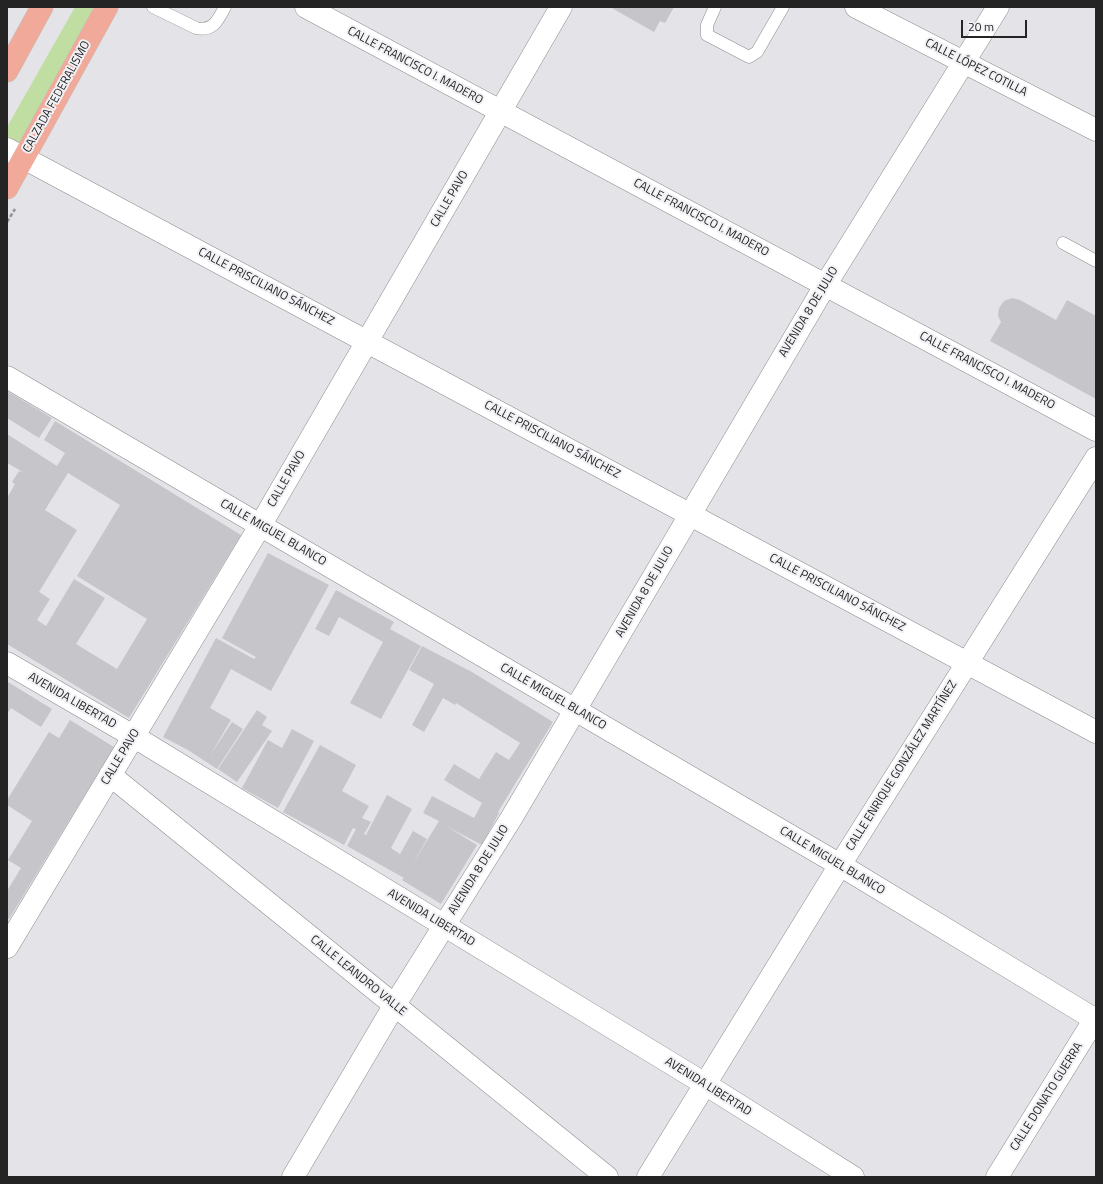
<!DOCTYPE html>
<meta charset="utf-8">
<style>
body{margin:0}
#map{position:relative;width:1103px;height:1184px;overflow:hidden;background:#e4e4e8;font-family:"Titillium Web",sans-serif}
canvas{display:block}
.frame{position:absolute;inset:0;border:8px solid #242425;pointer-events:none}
.scale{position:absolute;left:961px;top:20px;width:66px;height:18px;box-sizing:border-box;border:2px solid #242425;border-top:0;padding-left:5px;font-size:12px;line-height:14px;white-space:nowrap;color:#242425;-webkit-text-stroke:3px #f1f1f5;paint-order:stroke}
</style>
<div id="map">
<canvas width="1103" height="1184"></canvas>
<div class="frame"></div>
<div class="scale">20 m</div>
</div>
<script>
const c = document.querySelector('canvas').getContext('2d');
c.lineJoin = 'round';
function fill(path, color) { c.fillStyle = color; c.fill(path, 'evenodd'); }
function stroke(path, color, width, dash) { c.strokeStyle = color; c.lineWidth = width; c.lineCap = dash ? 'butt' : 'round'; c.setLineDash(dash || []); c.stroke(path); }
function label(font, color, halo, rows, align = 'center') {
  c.font = font + ' "Titillium Web",sans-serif'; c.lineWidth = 4; c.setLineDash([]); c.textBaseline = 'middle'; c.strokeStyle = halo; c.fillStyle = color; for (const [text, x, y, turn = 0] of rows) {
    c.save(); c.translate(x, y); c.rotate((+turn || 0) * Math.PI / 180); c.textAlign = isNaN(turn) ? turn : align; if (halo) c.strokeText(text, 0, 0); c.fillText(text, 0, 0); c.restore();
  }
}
fill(new Path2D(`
 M75 7H103L24 146 7 136V127Z`), '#c0dea2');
fill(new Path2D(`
 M610 7H674L665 23 660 21 654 32Z
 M1012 298 1020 300 1056 320 1067 300 1096 316V399L990 341 1001 322 998 316 999 308 1004 301Z
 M7 391 52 418 39 438 7 418Z
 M55 421 241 535 129 718 7 644V498L15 484 12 482 19 471 23 472 7 463V434L57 466 65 453 44 440ZM68 473 120 505 77 576 147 619 117 669 76 644 105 598 74 579 46 626 37 620 50 599 39 592 77 530 45 510Z
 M268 553 302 571 291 591 302 571 329 585 271 691 231 669 210 708 231 720 209 757 232 722 243 729 217 769 188 750 193 741 188 750 163 737 216 638 254 659 256 657 222 638Z
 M336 590 394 622 390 629 421 646 381 719 350 703 383 642 339 617 329 636 315 629Z
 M422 646 472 672 553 722 498 812 499 813 482 845 446 826 477 845 441 904 402 880 404 878 347 846 356 829 353 828 344 845 283 812 320 745 356 765 342 791 369 806 362 818 371 822 364 834 366 835 387 795 412 809 391 848 400 854 413 831 427 839 412 865 439 821 423 813 432 796 474 818 482 803 444 780 454 764 479 779 496 752 509 760 520 743 456 703 455 705 443 698 424 732 412 725 434 684 409 670Z
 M8 682 52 709 41 727 11 708 7 714Z
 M257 710 267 717 262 725 272 731 237 782 218 769Z
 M70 720 114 747 9 919 7 918V891L21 868 8 860 32 821 7 805V800L49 732 59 738Z
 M292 729 314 741 278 808 242 788 268 740 282 748Z`), '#c6c6ca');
const service = new Path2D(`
 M153 7 196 28C213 32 218 20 225 7
 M715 7 707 25V35L749 57 757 52 783 7
 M1063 243 1096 261`);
const minor = new Path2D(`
 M306 7 1096 430
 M856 7 1096 130
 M7 149 1096 732
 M7 377 840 865 1096 1020
 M7 663 133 736 705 1084 853 1177
 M110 775 607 1177
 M7 947 260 526 561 7
 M293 1177 394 1006 512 817 826 284 998 7
 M648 1177 840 865 1096 458
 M997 1177 1096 1017`);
const primary = new Path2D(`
 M7 71 42 7
 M7 188 107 7`);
stroke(service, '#8c8c8f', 13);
stroke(minor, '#8c8c8f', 23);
stroke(primary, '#c2c2c2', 23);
stroke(new Path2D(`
 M7 222 15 209`), '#949497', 2.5, [4, 2]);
stroke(service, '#fff', 12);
stroke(minor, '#fff', 22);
stroke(primary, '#f1a999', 22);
label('12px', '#242425', '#f1f1f5', [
 ["CALLE FRANCISCO I. MADERO",415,66,28],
 ["CALLE LÓPEZ COTILLA",976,68,27],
 ["CALZADA FEDERALISMO",57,97,-61],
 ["CALLE PAVO",450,199,-60],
 ["CALLE FRANCISCO I. MADERO",701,218,28],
 ["CALLE PRISCILIANO SÁNCHEZ",266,287,28],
 ["AVENIDA 8 DE JULIO",809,312,-59],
 ["CALLE FRANCISCO I. MADERO",987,371,28],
 ["CALLE PRISCILIANO SÁNCHEZ",552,440,28],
 ["CALLE PAVO",287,479,-60],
 ["CALLE MIGUEL BLANCO",273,533,30],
 ["AVENIDA 8 DE JULIO",645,592,-60],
 ["CALLE PRISCILIANO SÁNCHEZ",837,593,28],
 ["CALLE MIGUEL BLANCO",553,697,30],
 ["AVENIDA LIBERTAD",72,701,30],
 ["CALLE PAVO",121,757,-59],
 ["CALLE ENRIQUE GONZÁLEZ MARTÍNEZ",902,766,-58],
 ["CALLE MIGUEL BLANCO",832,861,31],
 ["AVENIDA 8 DE JULIO",479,870,-58],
 ["AVENIDA LIBERTAD",431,918,31],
 ["CALLE LEANDRO VALLE",358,976,39],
 ["AVENIDA LIBERTAD",708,1087,32],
 ["CALLE DONATO GUERRA",1047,1097,-58]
]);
</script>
